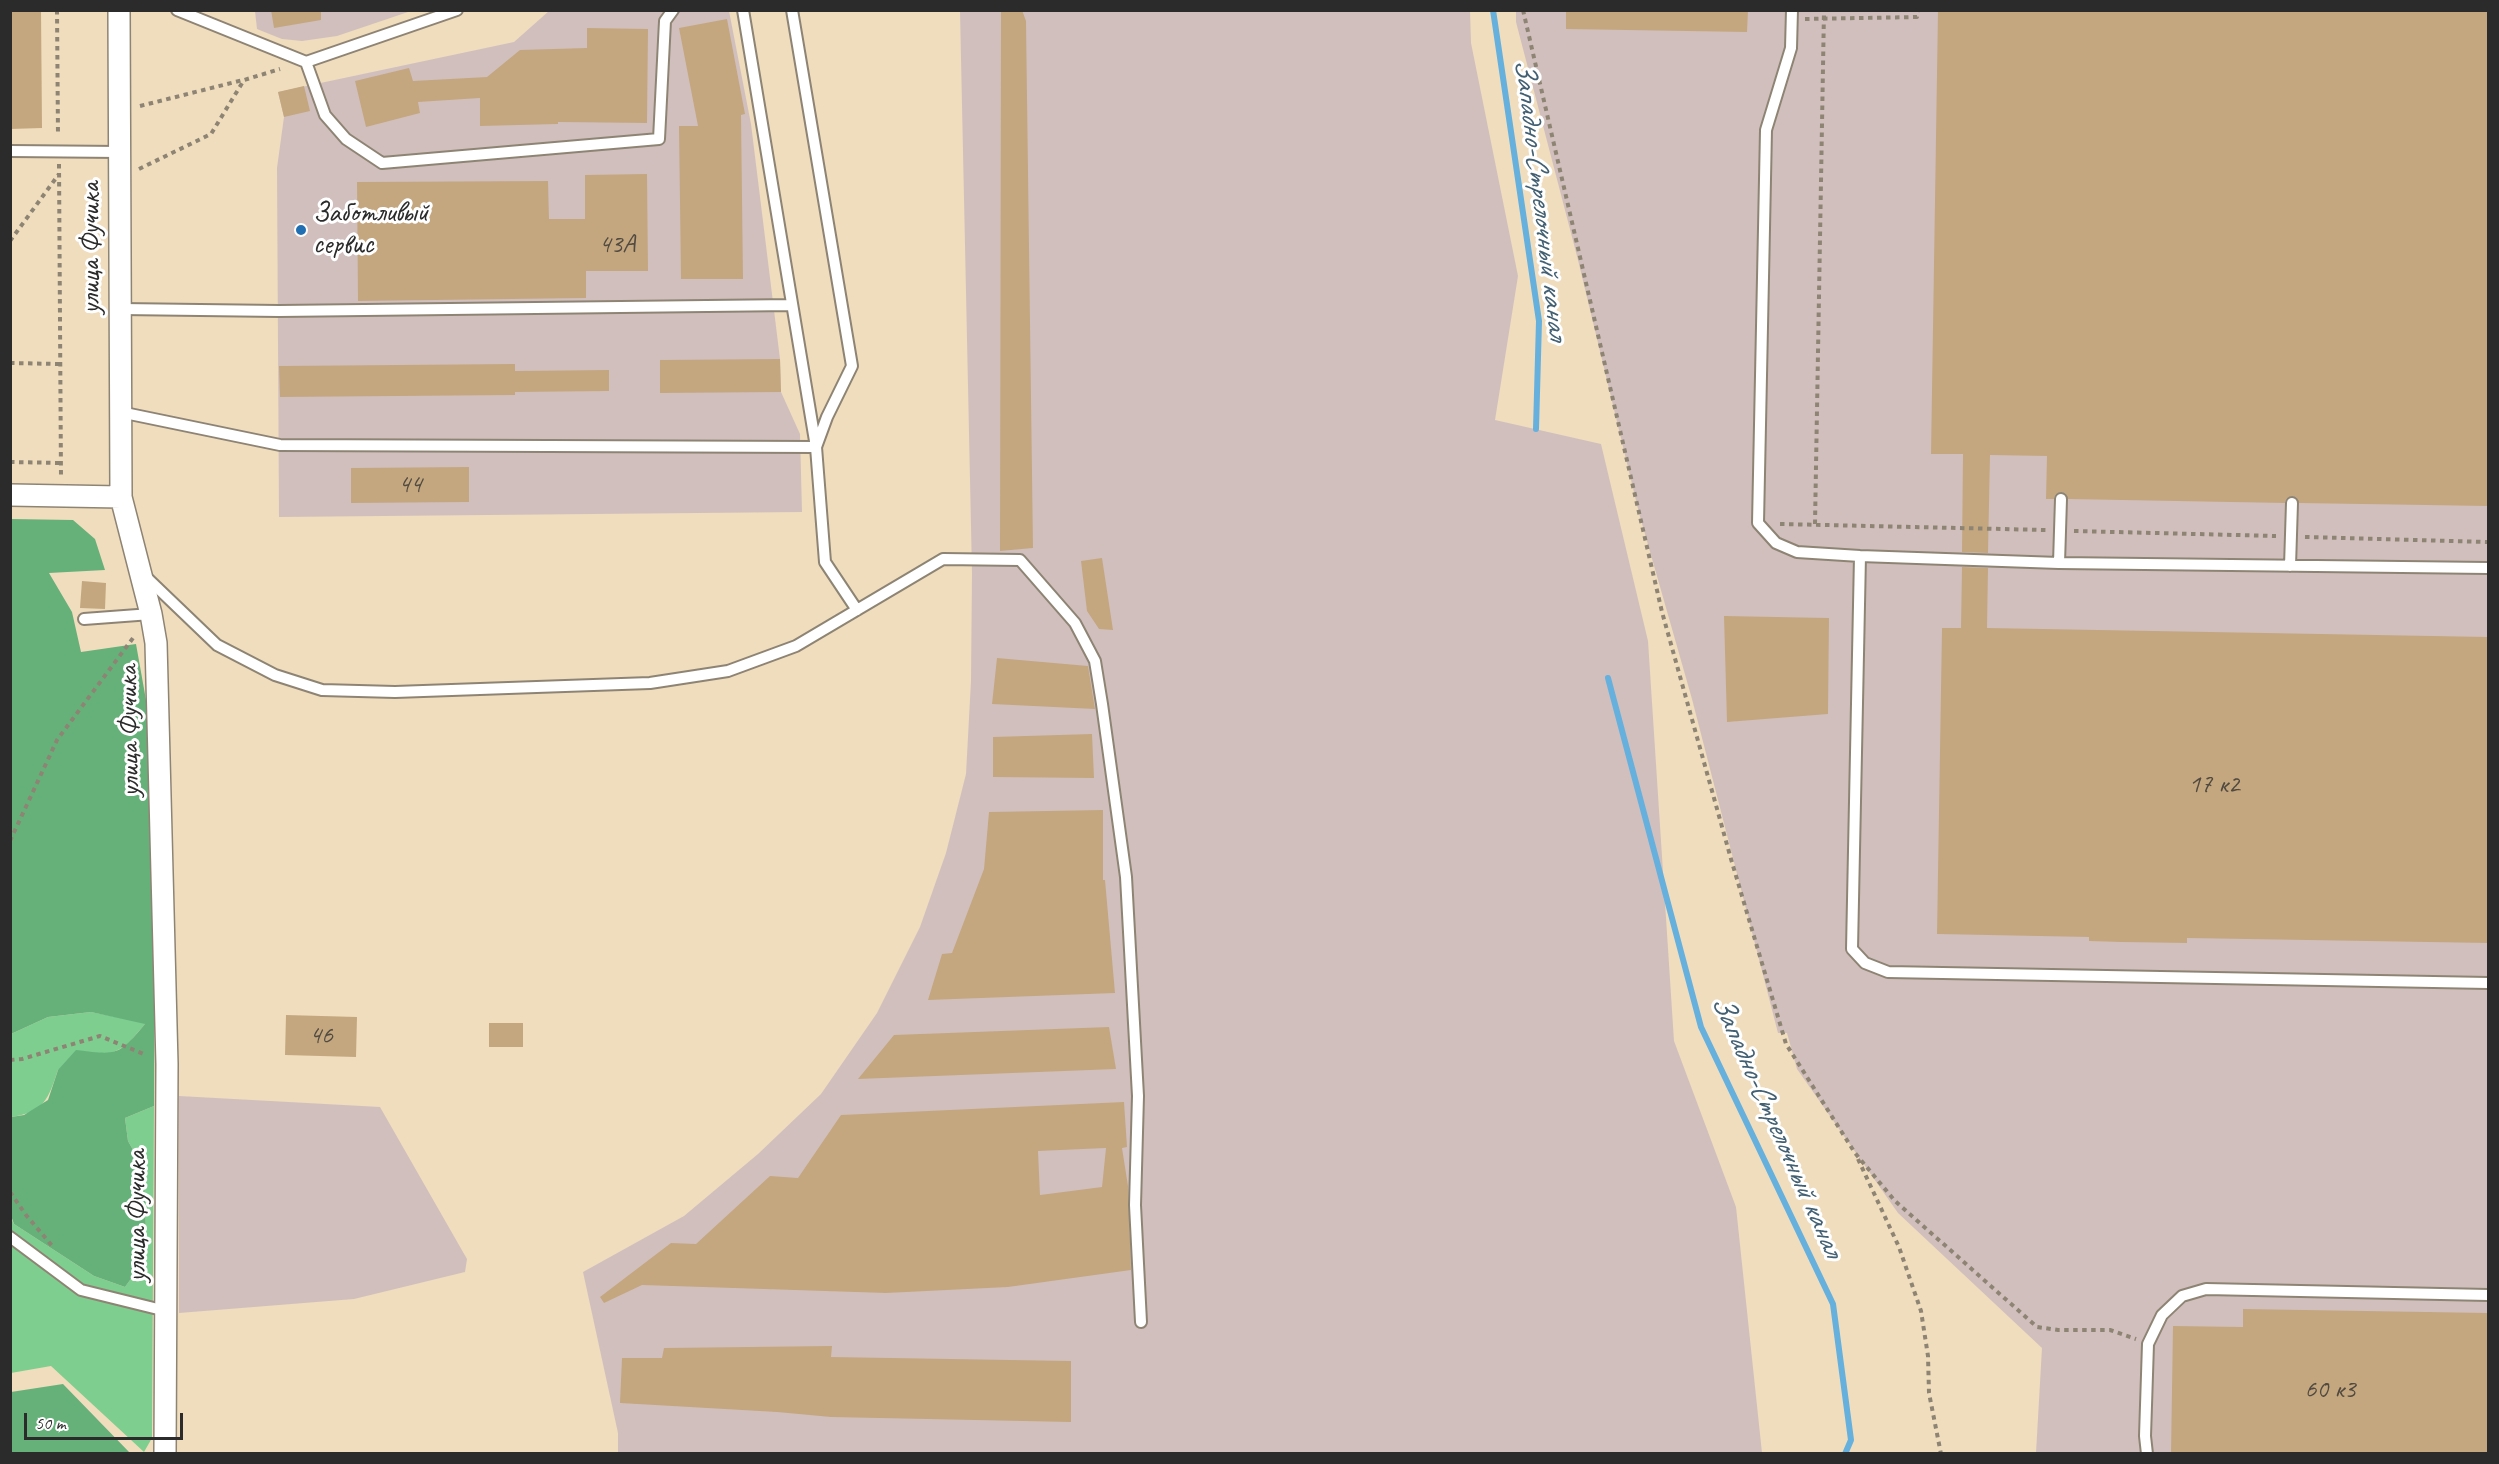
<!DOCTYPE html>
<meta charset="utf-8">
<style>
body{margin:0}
#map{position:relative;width:2499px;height:1464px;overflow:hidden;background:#f0ddbd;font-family:Caveat,sans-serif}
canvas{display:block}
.frame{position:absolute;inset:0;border:12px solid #2b2b2b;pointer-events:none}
.scale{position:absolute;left:24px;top:1413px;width:159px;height:27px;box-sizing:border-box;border:3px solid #2b2b2b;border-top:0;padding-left:8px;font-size:18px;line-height:21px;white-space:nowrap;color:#2b2b2b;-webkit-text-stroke:4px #fff;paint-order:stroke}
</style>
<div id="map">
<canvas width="2499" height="1464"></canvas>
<div class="frame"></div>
<div class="scale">50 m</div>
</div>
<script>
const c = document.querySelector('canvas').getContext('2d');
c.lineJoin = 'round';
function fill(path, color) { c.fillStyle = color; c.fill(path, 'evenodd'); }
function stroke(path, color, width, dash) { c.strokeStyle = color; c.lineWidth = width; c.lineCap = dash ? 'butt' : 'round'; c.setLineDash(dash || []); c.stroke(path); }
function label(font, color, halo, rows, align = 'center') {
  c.font = font + ' Caveat,sans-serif'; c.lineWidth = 6; c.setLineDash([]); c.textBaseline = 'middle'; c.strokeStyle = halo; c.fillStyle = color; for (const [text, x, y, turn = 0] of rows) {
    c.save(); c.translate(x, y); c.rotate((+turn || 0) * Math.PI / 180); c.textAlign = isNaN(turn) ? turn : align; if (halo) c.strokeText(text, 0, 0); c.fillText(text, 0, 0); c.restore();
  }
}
fill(new Path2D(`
 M255 11H411L337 36 302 41 282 39 257 29Z
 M549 11H729L751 124 780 359 781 392 800 434 802 512 279 517 277 168 284 117 278 92 514 42Z
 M960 11H1470L1471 43 1518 276 1495 420 1601 444 1648 641 1674 1041 1736 1207 1762 1453H618V1433L583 1272 684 1216 758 1154 821 1094 877 1013 920 927 946 853 966 774 971 681 972 573Z
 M1516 11H2488V1453H2036L2042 1348 1898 1213 1797 1069 1787 1033H1778L1692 699 1639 513 1578 260 1516 22Z
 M179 1096 380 1107 467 1259 465 1272 354 1299 179 1313Z`), '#d1bfbd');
fill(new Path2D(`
 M91 1012 146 1023 126 1046 109 1054 58 1070C48 1099 45 1112 11 1117V1034L48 1017Z
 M154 1106 152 1438 144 1452 51 1366 11 1373 10 1216 14 1224 94 1276 125 1287 141 1265 146 1234 144 1169 128 1141 125 1118Z`), '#7ece8f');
fill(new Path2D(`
 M11 519 73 520 95 539 105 570 49 573 72 612 81 652 136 644 156 756 154 1106 125 1118 128 1141 144 1169 146 1234 141 1265 125 1287 94 1276 14 1224 11 1216V1117L24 1115 48 1100 58 1070 76 1050C118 1055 118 1056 145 1024L91 1012 48 1017 11 1034Z
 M63 1384 130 1453H11V1392Z`), '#66b17a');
stroke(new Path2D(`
 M1493 10 1539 321 1536 429
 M1608 678 1701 1027 1833 1304 1851 1440 1845 1454`), '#66b0de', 6);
fill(new Path2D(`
 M10 10H41L42 128 10 129Z
 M271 10H321V20L274 28Z
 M1001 10H1022L1026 21 1033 548 1000 551Z
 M1566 10H1748L1747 32 1566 29Z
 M1938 10H2488V506L2299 503 2296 497 2292 496 2286 499 2285 503 2068 499 2065 493 2061 492 2055 495 2054 499H2046L2047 456 1990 455 1988 553 1962 552 1963 454H1931Z
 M727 19 745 114 741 115 743 279H681L679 126H698L679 28Z
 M587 28 648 29 647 123 558 122V124L480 126V98L418 102 420 113 366 127 355 81 409 68 413 81 487 77 520 50 587 48Z
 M304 86 310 111 284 117 278 92Z
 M647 174 648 271H586V298L358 301 357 182 548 181 549 219H585V175Z
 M780 359 781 392 660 393V360Z
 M515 364V371L609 370V391L515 392V395L280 397 279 366Z
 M469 467V502L351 503V468Z
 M1102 558 1113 630 1099 629 1087 611 1081 561Z
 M1962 567 1988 568 1987 628 2488 637V943L2187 938V943L2122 942 2089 941V937L1937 934 1942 628H1961Z
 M82 581 106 583 105 609 80 608Z
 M1724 616 1829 618 1828 714 1727 722Z
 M997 658 1088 666 1095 709 992 704Z
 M1092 734 1094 778 993 777V737Z
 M1103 810V880H1105L1115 993 928 1000 942 954 952 953 984 869 989 812Z
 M286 1015 357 1017 356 1057 285 1055Z
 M489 1023H523V1047H489Z
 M1109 1027 1116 1069 858 1079 894 1035Z
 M1124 1102 1127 1147 1122 1148 1128 1186 1131 1270 1008 1287 886 1293 642 1285 604 1303 600 1297 671 1243 696 1244 770 1176 798 1178 841 1115ZM1106 1148 1102 1187 1040 1195 1038 1151Z
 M2243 1309 2488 1313V1454H2171L2173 1326 2243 1327Z
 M832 1346 831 1357 1071 1361V1422L831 1417 777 1412 620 1403 622 1358H662L664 1348Z`), '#c4a77f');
const lane = new Path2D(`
 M177 10 306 62 457 10
 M743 10 816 447 825 562 857 610
 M1792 10 1791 48 1766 130 1758 523 1776 543 1797 552 1860 556 2059 563 2488 568
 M306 62 325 115 346 139 382 163 659 139 665 21 673 10
 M10 151 120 152
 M121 309 279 311 792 305
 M120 412 280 445 816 447 827 417 852 366 792 10
 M1860 556 1852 949 1865 963 1888 972 2488 983
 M2059 563 2061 499
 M2290 566 2292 503
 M145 576 217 645 275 675 322 690 395 692 650 683 728 671 796 646 943 559 1020 560 1075 623 1095 661 1102 704 1126 877 1138 1096 1135 1205 1141 1322
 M84 619 151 614
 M10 1237 81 1290 166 1311
 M2147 1454 2145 1436 2148 1344 2162 1315 2182 1296 2206 1289 2488 1295`);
const street = new Path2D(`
 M119 10 121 497 151 614 156 643 167 1064 165 1454
 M10 495 121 497`);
stroke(lane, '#8e8474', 14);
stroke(street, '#8e8474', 24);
stroke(new Path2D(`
 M57 10 58 136
 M1523 10 1662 612 1731 859 1786 1044 1855 1153 1895 1201 2037 1327 2058 1330H2110L2136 1339
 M1805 19 1917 17 1918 10
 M140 106 243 80
 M59 164 61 478
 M139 169 211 134 244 80 280 69
 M10 241 59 174
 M10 363 60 364
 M10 462 61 463
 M1780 524 2046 530
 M1815 524 1824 10
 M2074 531 2276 536
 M2305 537 2488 542
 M10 841 57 740 133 638
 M10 1060 22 1059 100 1036 146 1055
 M1858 1159 1899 1247 1921 1311 1928 1356 1929 1393 1941 1454
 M10 1192 26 1215 54 1248`), '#8e8474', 4, [4.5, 4.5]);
stroke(lane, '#fff', 10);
stroke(street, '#fff', 21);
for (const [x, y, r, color] of [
 [301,230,6,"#1f6fb2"]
]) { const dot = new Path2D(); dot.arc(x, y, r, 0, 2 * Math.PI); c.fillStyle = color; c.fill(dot); stroke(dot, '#fff', 2); }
label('26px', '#514a40', null, [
 ["43А",617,245],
 ["44",410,485],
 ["17 к2",2214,785],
 ["46",321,1036],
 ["60 к3",2330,1390]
]);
label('28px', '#2b2b2b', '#fff', [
 ["Заботливый",313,214],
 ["сервис",313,246]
], 'left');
label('28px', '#2b2b2b', '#fff', [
 ["улица Фучика",92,248,-90],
 ["улица Фучика",130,731,-91],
 ["улица Фучика",138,1216,-90]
]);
label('italic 30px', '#436073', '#fff', [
 ["Западно-Стрелочный канал",1540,199,83],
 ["Западно-Стрелочный канал",1776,1126,66]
]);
</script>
